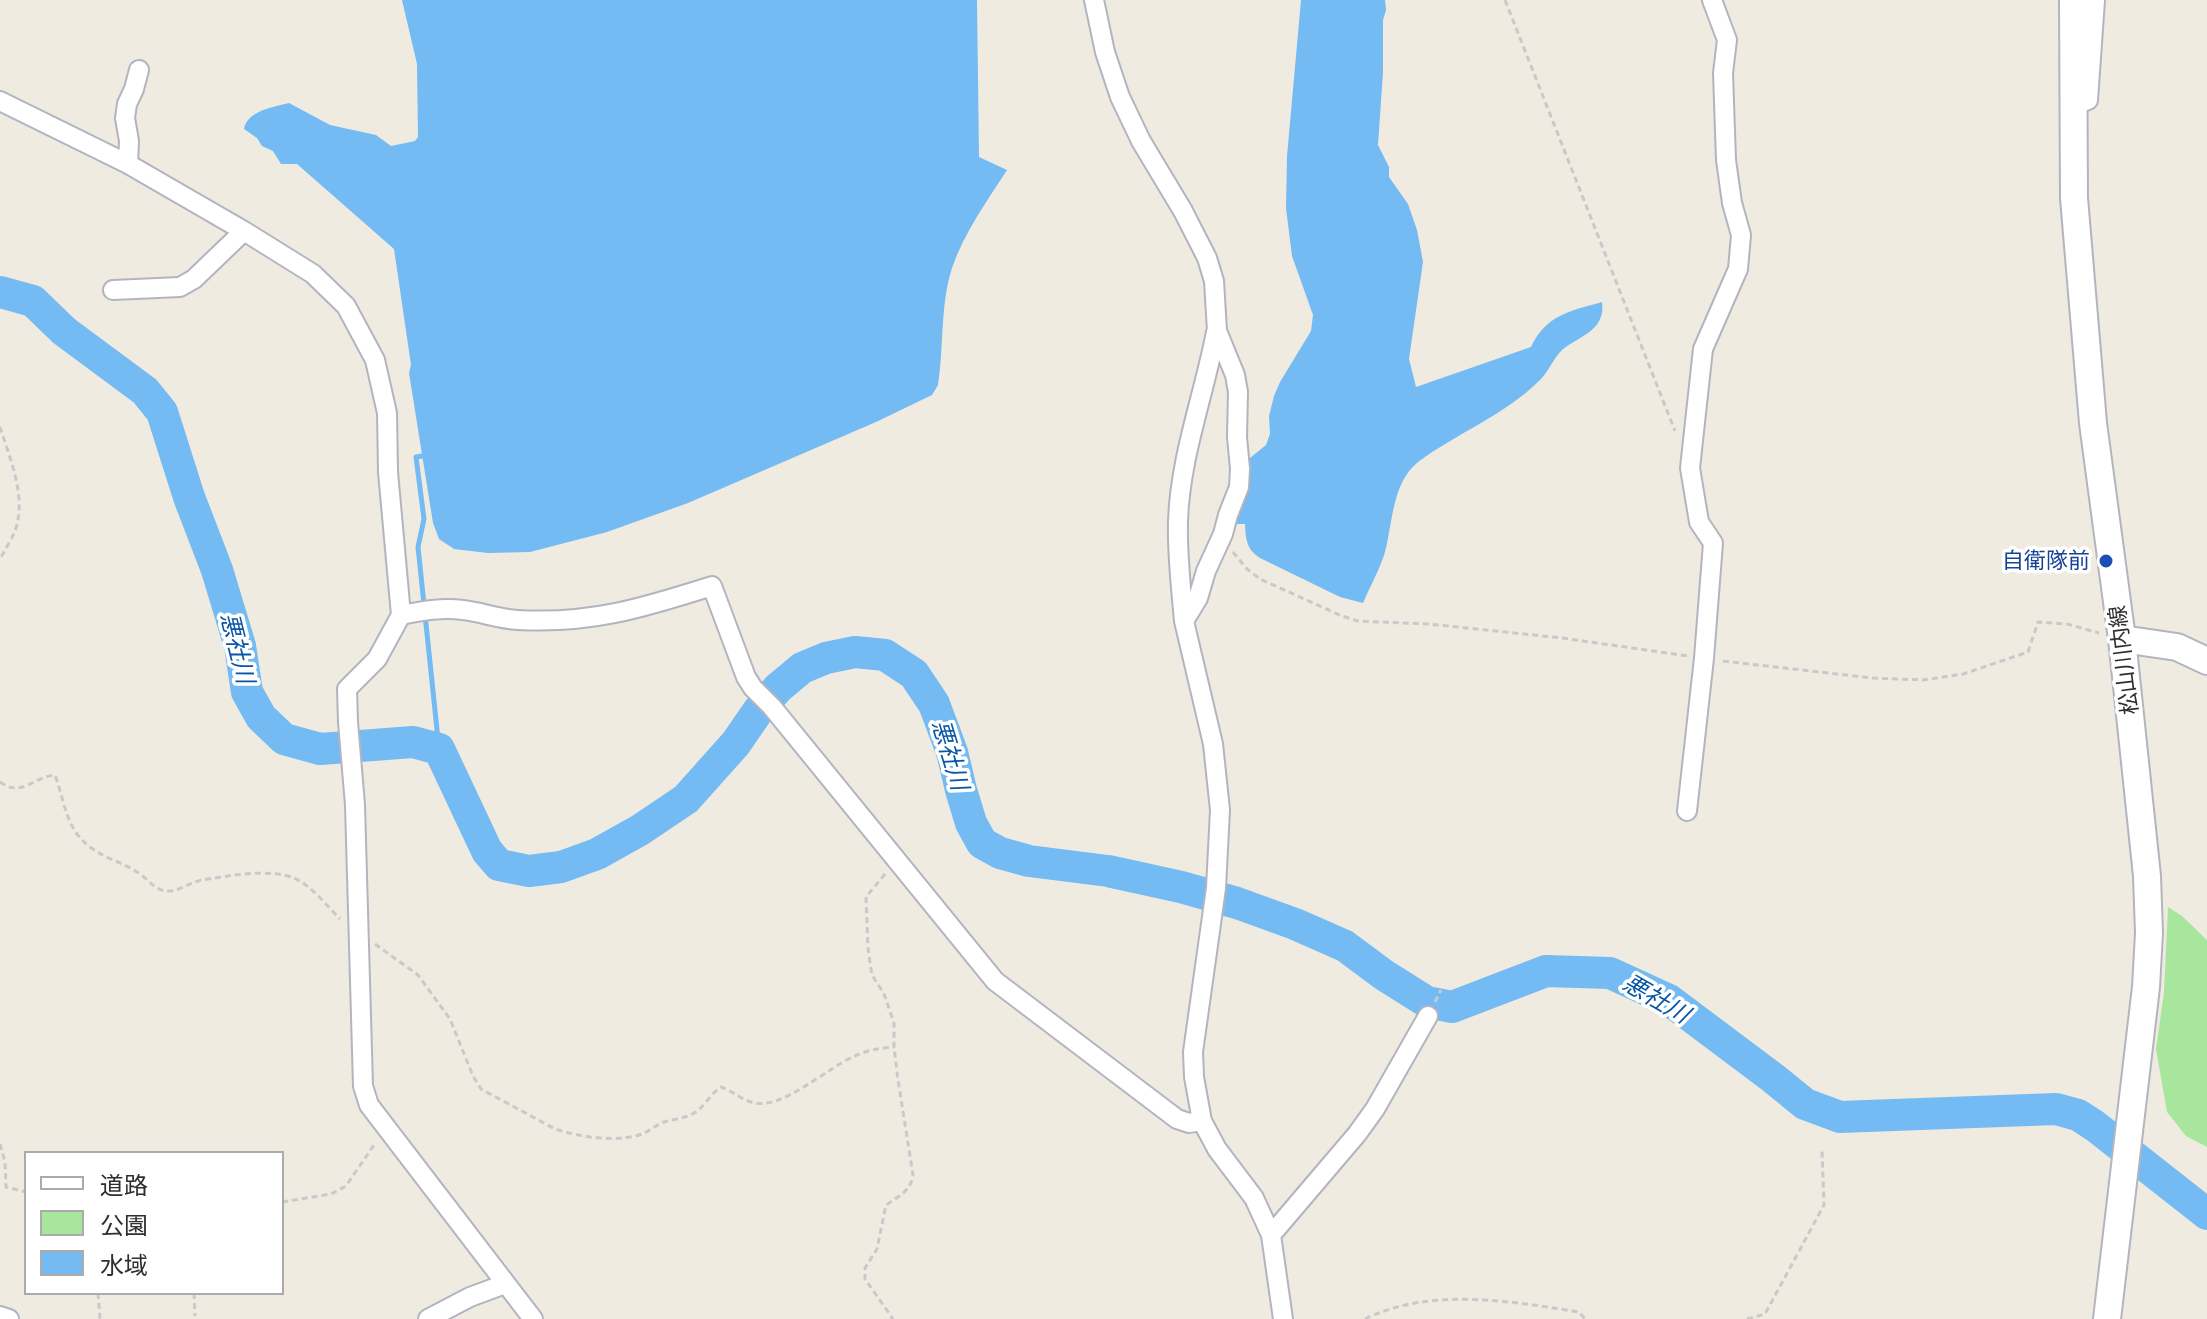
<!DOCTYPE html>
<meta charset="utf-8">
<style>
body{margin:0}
#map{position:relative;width:2207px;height:1319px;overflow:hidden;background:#efebe1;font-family:Lato,"Noto Sans JP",sans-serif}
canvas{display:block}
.legend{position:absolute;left:24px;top:1151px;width:260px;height:144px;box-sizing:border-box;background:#fff;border:2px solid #ababab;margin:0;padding:10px 14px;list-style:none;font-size:24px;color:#2e2e2e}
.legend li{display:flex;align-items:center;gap:16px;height:40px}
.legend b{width:40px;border:2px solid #ababab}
</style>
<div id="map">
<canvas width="2207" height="1319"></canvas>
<ul class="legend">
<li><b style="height:10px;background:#fff"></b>道路</li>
<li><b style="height:22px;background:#a9e69d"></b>公園</li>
<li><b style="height:22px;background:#73bbf2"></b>水域</li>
</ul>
</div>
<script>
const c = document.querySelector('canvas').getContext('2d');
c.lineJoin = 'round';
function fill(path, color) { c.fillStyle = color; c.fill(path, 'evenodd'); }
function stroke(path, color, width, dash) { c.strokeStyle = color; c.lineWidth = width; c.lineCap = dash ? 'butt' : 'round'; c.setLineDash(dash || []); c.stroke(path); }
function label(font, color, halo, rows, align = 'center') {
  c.font = font + ' Lato,"Noto Sans JP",sans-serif'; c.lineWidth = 7; c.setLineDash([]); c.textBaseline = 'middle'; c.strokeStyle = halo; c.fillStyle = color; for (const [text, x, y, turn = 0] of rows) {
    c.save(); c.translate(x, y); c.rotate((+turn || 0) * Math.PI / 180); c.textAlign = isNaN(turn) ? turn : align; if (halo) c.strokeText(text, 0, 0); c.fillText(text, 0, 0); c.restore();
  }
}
fill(new Path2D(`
 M2168 907 2182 916 2207 940V1147L2186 1136 2167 1112 2156 1049 2164 992Z`), '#a9e69d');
fill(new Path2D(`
 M402 0H977L979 157 1007 170C987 201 964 233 952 268 940 305 944 347 938 385L932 395 876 422 688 503 607 532 530 552 488 553 454 549 439 539 433 523 409 373 411 365 394 249 297 164H281L273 151 262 146 257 138 244 129C247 111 273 107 289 103L330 125 376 135 391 146 415 141 418 137 417 64Z
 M1301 0H1385L1386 10 1383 20V72L1378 145 1389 167V177L1408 204 1417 230 1423 262 1409 359 1416 387 1531 347C1546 315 1570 311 1602 302 1606 331 1579 336 1562 350 1553 359 1549 371 1540 380 1505 415 1457 433 1418 462 1392 483 1393 522 1385 552 1380 569 1370 586 1363 603L1340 597 1260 558C1246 549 1246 539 1245 524H1233L1246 468 1250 458 1266 445 1270 434 1269 416 1274 396 1280 382 1311 331 1313 315 1292 256 1286 208 1287 156Z`), '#73bbf2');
stroke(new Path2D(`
 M422 456 416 457 424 519 418 547 439 749`), '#73bbf2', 5);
stroke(new Path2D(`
 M0 292 33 301 64 331 145 391 162 412 189 497 217 570 240 646 247 692 261 717 284 739 320 749 413 742 439 749 487 851 499 865 529 871 561 867 597 854 640 830 686 799 736 743 758 711 778 688 802 668 826 658 855 652 885 655 914 674 934 704 952 752 961 790 971 823 982 843 1000 853 1029 861 1108 871 1181 887 1237 903 1295 924 1345 946 1384 975 1427 1002 1452 1007 1546 971 1610 973 1669 1000 1773 1078 1805 1104 1840 1117 2056 1109 2078 1115 2095 1126 2207 1214`), '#73bbf2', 32);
const street = new Path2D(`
 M1094 0 1105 52 1120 97 1141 141 1183 211 1207 258 1214 281 1217 331 1235 375 1238 392 1237 437 1240 469 1239 487 1228 515 1223 534 1206 571 1198 598 1184 621 1213 744 1220 810 1216 888 1193 1052 1194 1077 1202 1121 1217 1149 1254 1198 1271 1235 1283 1319
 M0 101 128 164 244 231 313 274 346 306 375 360 387 413 388 472 401 615 377 659 347 689 348 722 355 805 363 1086 369 1105 533 1319
 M2074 106 2088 100 2095 0
 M128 164 129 141 125 118 127 104 134 89 139 70
 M113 290 180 287 194 279 244 231
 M401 615C421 611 443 607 463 610 481 612 499 619 518 620 591 624 643 608 712 586L746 677 753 688 772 707 995 981 1177 1119 1189 1123 1202 1121
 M1184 621C1181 588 1177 554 1178 521 1180 457 1204 395 1216 332
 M1687 811 1704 658 1713 543 1699 522 1690 468 1703 349 1738 269 1741 235 1732 203 1726 160 1723 73 1727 40 1712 0
 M1271 1235 1357 1134 1375 1109 1428 1016
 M0 1316 9 1319
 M428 1319 470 1297 505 1284`);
const secondary = new Path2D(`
 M2073 0 2074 198 2093 423 2122 639 2147 876 2149 933 2146 987 2107 1319
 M2122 639 2177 647 2207 661`);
stroke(street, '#b4b4c1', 22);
stroke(secondary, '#b4b4c1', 30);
stroke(new Path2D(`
 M1505 0 1675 431
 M0 427C10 459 27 497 15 531 11 540 5 550 0 559
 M1233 552 1247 569 1260 579 1342 616 1358 621 1429 624 1562 638 1688 656
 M1723 661 1872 678 1923 680 1963 674 2028 652 2038 622 2067 624 2099 633
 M0 782C21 798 33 777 55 775 67 808 65 833 99 853 111 860 125 864 137 872 148 878 154 891 168 891 180 891 190 882 202 880 227 876 270 868 294 878 312 886 326 905 340 919
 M885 874 866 897 868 949 872 975 884 994 894 1023V1047L898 1080 913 1175C911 1191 899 1196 886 1205L877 1249 865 1268V1279L893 1319
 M375 944 418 975 450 1019 473 1076 481 1089 555 1129C580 1137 617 1143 642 1134 650 1131 656 1125 664 1122 674 1119 686 1118 694 1113 703 1109 710 1094 721 1087 733 1091 743 1101 755 1103 784 1109 829 1066 857 1055 868 1050 881 1048 894 1047
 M1435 1002 1441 990
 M0 1144 5 1162 6 1187 26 1192
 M282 1202 331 1194 346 1186 376 1142
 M98 1293 100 1319
 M194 1293 195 1316
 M1365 1319C1430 1287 1510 1301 1579 1312L1585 1319
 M1747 1319 1765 1314 1824 1205 1822 1151`), '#c9c9c9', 3, [6, 4]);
stroke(street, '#fff', 18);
stroke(secondary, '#fff', 26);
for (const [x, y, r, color] of [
 [2106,561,8,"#1a4fb4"]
]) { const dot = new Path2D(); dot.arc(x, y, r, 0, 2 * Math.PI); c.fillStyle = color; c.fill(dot); stroke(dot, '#fff', 3); }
label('22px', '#164399', '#fff', [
 ["自衛隊前",2090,561]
], 'right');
label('22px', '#2e2e2e', '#fff', [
 ["松山川内線",2124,660,-97]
]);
label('italic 24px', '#0a56a6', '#fff', [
 ["悪社川",237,648,76],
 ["悪社川",950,755,73],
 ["悪社川",1656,999,30]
]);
</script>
